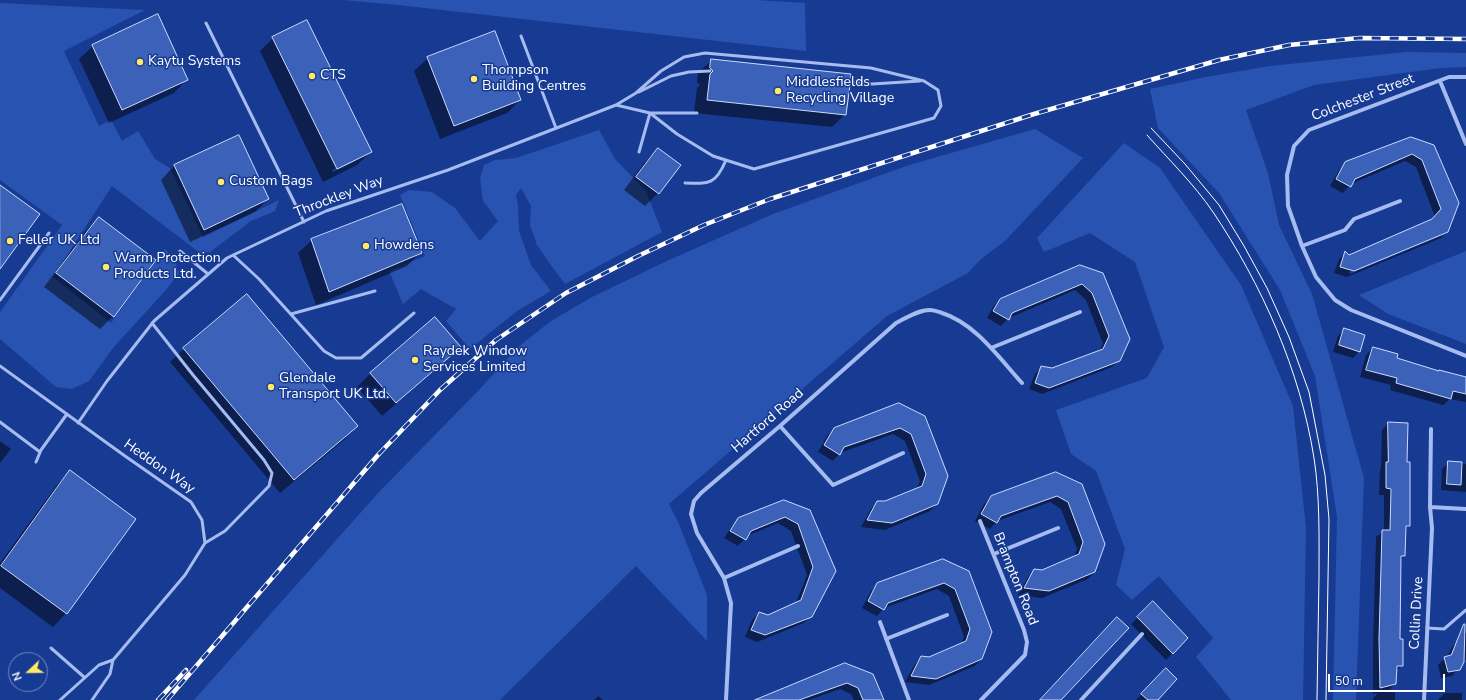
<!DOCTYPE html>
<style>
body{margin:0}
#map{position:relative;width:1466px;height:700px;overflow:hidden;background:#173b92;font-family:"Nunito Sans",sans-serif}
canvas{display:block}
.north{position:absolute;left:8px;top:652px;width:40px;height:40px;box-sizing:border-box;background:#173b92;border:1px solid #7489be;border-radius:50%;rotate:248deg;font-size:11px;font-weight:700;line-height:16px;text-align:center;color:#fff}
.north::after{content:'';display:block;margin:auto;width:14px;height:18px;background:#ffe965;clip-path:polygon(50% 0,100% 100%,50% 72%,0 100%)}
.scale{position:absolute;left:1328px;top:674px;width:117px;height:18px;box-sizing:border-box;border:2px solid #fff;border-top:0;padding-left:5px;font-size:12px;line-height:14px;white-space:nowrap;color:#fff;-webkit-text-stroke:3px #173b92;paint-order:stroke}
</style>
<div id="map">
<canvas width="1466" height="700"></canvas>
<div class="north">N</div>
<div class="scale">50 m</div>
</div>
<script>
const c = document.querySelector('canvas').getContext('2d');
c.lineJoin = 'round';
function fill(path, color) { c.fillStyle = color; c.fill(path, 'evenodd'); }
function stroke(path, color, width, dash) { c.strokeStyle = color; c.lineWidth = width; c.lineCap = dash ? 'butt' : 'round'; c.setLineDash(dash || []); c.stroke(path); }
function label(font, color, halo, rows, align = 'center') {
  c.font = font + ' "Nunito Sans",sans-serif'; c.lineWidth = 3; c.setLineDash([]); c.textBaseline = 'middle'; c.strokeStyle = halo; c.fillStyle = color; for (const [text, x, y, turn = 0] of rows) {
    c.save(); c.translate(x, y); c.rotate((+turn || 0) * Math.PI / 180); c.textAlign = isNaN(turn) ? turn : align; if (halo) c.strokeText(text, 0, 0); c.fillText(text, 0, 0); c.restore();
  }
}
fill(new Path2D(`
 M343 0H756L805 3 806 51 398 5Z
 M0 3 145 10 64 51 99 126 111 120 122 141 138 131 155 159 170 168 203 237 279 200 275 211 251 221 210 252 200 253 112 186 53 277 111 323 165 249 174 259 179 273 165 291 113 348 89 381 72 389 56 387 0 339V312L62 225 0 180Z
 M1406 52 1466 53V67L1441 68 1314 85 1246 110 1268 173 1279 225 1312 294 1364 478 1356 700H1333L1337 517 1315 376 1280 290 1219 193 1158 128 1150 89 1206 77 1270 66Z
 M1035 129 1083 158 1005 241 980 260 968 273 887 316 669 504 679 524 707 595V641L636 566 500 700H194L378 493 478 391 518 347 551 321 592 297 669 260 773 214 909 165Z
 M599 130 615 159 646 191 662 232 565 284 550 264 537 245 530 225 531 206 521 188 516 195 518 206 519 231 531 265 551 291 517 311 470 349 446 321 456 309 421 289 403 304 389 271 425 256 400 195 409 190 432 192 455 208 480 241 498 221 483 201 480 178 484 165 495 160 516 158Z
 M1124 143 1160 168 1241 285 1293 406 1306 528 1303 700H1231L1196 657 1213 638 1159 576 1132 600 1116 585 1125 549 1096 471 1071 454 1056 410 1147 378 1164 347 1135 262 1090 233 1044 252 1037 238Z
 M1466 251V344L1388 314 1359 295Z`), '#2953b0');
fill(new Path2D(`
 M273 38 371 152 357 165 323 182 260 51ZM356 158V161L333 172 332 170Z
 M93 46 187 79 174 93 109 123 79 59Z
 M428 58 520 100 507 113 440 139 414 71Z
 M712 60 846 82 845 114 832 127 694 113 697 88 700 85 697 82 698 73Z
 M239 136 268 199 255 212 190 242 161 180 174 166Z
 M1434 145 1448 231 1441 238 1347 277 1334 273 1339 259 1345 253 1349 256 1433 219 1435 217 1416 167 1405 161 1351 184 1343 193 1330 186 1339 170 1346 163ZM1444 233V235L1350 274 1349 272Z
 M658 149V193L645 206 624 190 645 162Z
 M99 218 113 316 100 329 44 287 85 232Z
 M312 240 420 253 407 266 316 305 298 253Z
 M1103 273 1119 360 1112 367 1042 394 1029 389 1035 374 1042 367 1052 369 1099 351 1103 344 1086 300 1075 290 1009 318 1001 326 987 318 993 307 1000 300Z
 M435 318 459 347 446 360 382 416 357 387 370 374Z
 M1345 329 1359 351 1353 358 1333 352 1338 336Z
 M1373 348 1396 359 1439 372 1466 378V402L1450 399 1443 405 1390 390 1391 385 1360 377 1366 355Z
 M184 349 357 426 344 440 280 493 170 362Z
 M924 416 937 504 930 511 885 530 861 527 871 509 877 502H886L917 489 920 481 905 441 893 434 840 453 833 461 818 452 827 436 834 429Z
 M1388 423 1406 463 1409 525 1405 529 1404 556 1400 561 1399 640 1402 665 1396 671 1395 684 1388 691H1395V700H1373V698L1378 693 1373 694V646L1376 537 1384 531V495H1379L1380 470 1381 468 1382 430Z
 M0 441 11 449 0 463Z
 M1449 462 1466 464V492L1441 490 1442 469Z
 M70 472 66 613 53 627 0 588V563L57 485Z
 M1081 485 1095 572 1088 579 1042 598 1018 595 1028 577 1035 570 1042 571 1074 557 1077 549 1061 509 1050 502 997 521 990 529 975 521 984 504 991 497Z
 M784 501 835 571 811 616 804 623 757 642 745 637 752 620 759 613 768 616 796 603 807 575 791 531 778 523 747 536 738 546 724 538 732 526 739 519Z
 M969 572 982 659 975 666 929 685 905 682 915 664 921 657 930 658 961 644 964 637 949 596 937 589 884 608 877 616 862 608 871 591 878 584Z
 M1153 603 1187 638 1166 660 1131 624Z
 M1466 633V659L1452 676 1441 678 1438 665 1445 658 1447 657 1452 647Z
 M845 664 883 700H854L851 694 840 689 809 700H770Z
 M1166 670 1156 700H1136Z
 M1445 693H1462V700H1438Z
 M598 696 603 700H594Z`), '#0007');
const building = new Path2D(`
 M158 14 188 80 122 110 92 45Z
 M307 20 372 152 337 169 272 37Z
 M495 31 521 100 454 126 427 57Z
 M711 59 851 74 850 79 847 81 850 85 846 115 707 100 710 74 713 71 710 68Z
 M239 135 269 199 204 230 174 165Z
 M1411 137 1434 145 1459 203 1448 232 1354 271 1340 267 1345 251 1349 255 1432 219 1441 209 1422 160 1412 154 1355 179 1351 187 1336 179 1345 162Z
 M658 148 681 165 659 194 636 177Z
 M0 185 40 214 0 269Z
 M402 204 422 253 329 292 311 239Z
 M99 217 156 260 114 317 56 273Z
 M1080 265 1103 273 1130 339 1120 361 1049 388 1035 383 1041 366 1052 368 1103 349 1109 336 1092 293 1082 284 1012 313 1009 320 993 311 1000 299Z
 M247 294 358 426 294 480 183 348Z
 M435 317 461 347 396 403 370 373Z
 M1344 328 1365 335 1360 352 1339 345Z
 M1373 347 1398 354 1397 358 1439 371V370L1466 377V394L1453 391 1451 399 1396 383 1397 378 1366 370Z
 M899 403 925 416 948 476 938 504 892 523 867 520 877 501H885L922 486 926 474 911 434 900 428 844 447 840 455 824 445 834 428Z
 M1388 422 1408 423 1407 462H1410V526H1406L1405 556H1401L1400 639H1403V666H1397L1396 684 1380 688 1379 639 1382 530H1390L1391 489 1386 488V462H1388Z
 M1448 461 1462 462 1461 485 1447 484Z
 M70 470 136 519 67 614 1 566Z
 M1056 472 1082 484 1105 544 1095 572 1049 591 1024 588 1034 569 1042 570 1079 554 1083 542 1068 502 1057 496 1001 516 997 523 981 514 991 496Z
 M784 500 810 510 836 571 812 617 765 635 751 630 759 612 768 615 801 600 813 567 798 524 785 517 751 531 746 540 730 531 738 518Z
 M943 559 969 571 992 632 982 659 936 679 911 676 921 656 929 657 966 641 970 629 955 589 944 583 888 603 884 610 868 601 877 583Z
 M1153 601 1188 638 1173 654 1137 617Z
 M1117 617 1129 628 1061 700H1040Z
 M1464 624H1465L1464 662 1460 670 1448 672 1444 657 1451 655Z
 M845 663 873 674 884 700H863L858 688 847 683 799 700H755Z
 M1166 668 1177 679 1158 700H1148L1141 694Z`);
fill(building, '#3b61b8');
stroke(building, '#cddbfb', 1);
stroke(new Path2D(`
 M206 23 304 222
 M521 36 556 128
 M850 82 872 84 920 81
 M639 92 671 76 689 72 710 71
 M616 105 650 113H697
 M639 152 650 113
 M685 183C710 184 716 184 726 160
 M180 251 208 274
 M233 255 259 279 324 351 336 358H361L414 313
 M0 300 49 233
 M291 314 375 291
 M152 323 193 375 264 460 272 473 269 486 225 531 205 543
 M0 366 125 456 191 502 202 520 205 543 185 575 113 660 110 674 92 700
 M0 422 40 452
 M78 423 107 381 154 321 227 258 326 211 448 170 616 105 636 93 661 71 684 57 705 53 871 68 924 81 938 90 941 106 934 118 754 169 713 156 677 134 650 113
 M36 462 41 450 67 414
 M1427 628 1444 629 1466 610
 M51 648 84 677
 M60 700 99 665 113 660`), '#a6bcf0', 3);
stroke(new Path2D(`
 M1466 77H1449L1309 130 1294 146 1287 175 1288 206 1302 246 1316 277 1335 300 1351 310 1466 356
 M1440 81 1466 144
 M1302 246 1345 230 1354 219 1400 201
 M991 348 1080 312
 M780 426 833 485 903 453
 M1430 507 1431 429
 M980 521 1024 630 1027 642 1025 655 981 700
 M994 554 1058 528
 M724 578 798 546
 M880 622 909 700
 M886 639 947 615
 M726 700 731 603 724 578 697 533 691 514 694 501 701 493 780 426 896 323C906 318 918 310 930 310 934 310 939 312 942 313 975 323 1000 359 1022 383
 M1081 700 1142 634
 M1424 700 1432 528 1430 507 1466 509`), '#a6bcf0', 4);
stroke(new Path2D(`
 M1151 128 1185 164 1219 205 1244 246 1267 288 1289 337 1309 392 1325 475 1329 519 1326 700
 M1147 135C1169 160 1194 184 1213 212 1262 285 1300 370 1314 458 1320 497 1319 537 1319 577 1318 618 1318 659 1317 700`), '#fff', 1);
const rail = new Path2D(`
 M158 700 186 670
 M167 700 378 455 440 390 496 340 566 293 638 256 704 225 770 199 1034 114 1219 60 1289 45 1359 38 1466 39`);
stroke(rail, '#fff', 4.5);
stroke(rail, '#173b92', 3, [9]);
for (const [x, y, r, color] of [
 [140,62,4,"#ffe965"],
 [312,76,4,"#ffe965"],
 [474,79,4,"#ffe965"],
 [778,91,4,"#ffe965"],
 [221,182,4,"#ffe965"],
 [10,241,4,"#ffe965"],
 [366,246,4,"#ffe965"],
 [106,267,4,"#ffe965"],
 [415,360,4,"#ffe965"],
 [271,387,4,"#ffe965"]
]) { const dot = new Path2D(); dot.arc(x, y, r, 0, 2 * Math.PI); c.fillStyle = color; c.fill(dot); stroke(dot, '#173b92', 1.5); }
label('14px', '#fff', '#173b92', [
 ["Kaytu Systems",148,62],
 ["Thompson",482,71],
 ["Building Centres",482,87],
 ["CTS",320,76],
 ["Middlesfields",786,83],
 ["Recycling Village",786,99],
 ["Custom Bags",229,182],
 ["Feller UK Ltd",18,241],
 ["Howdens",374,246],
 ["Warm Protection",114,259],
 ["Products Ltd.",114,275],
 ["Raydek Window",423,352],
 ["Services Limited",423,368],
 ["Glendale",279,379],
 ["Transport UK Ltd.",279,395]
], 'left');
label('14px', '#fff', '#173b92', [
 ["Colchester Street",1363,98,-21],
 ["Throckley Way",339,197,-21],
 ["Hartford Road",768,421,-41],
 ["Heddon Way",159,467,35],
 ["Brampton Road",1015,579,68],
 ["Collin Drive",1417,613,-87]
]);
</script>
